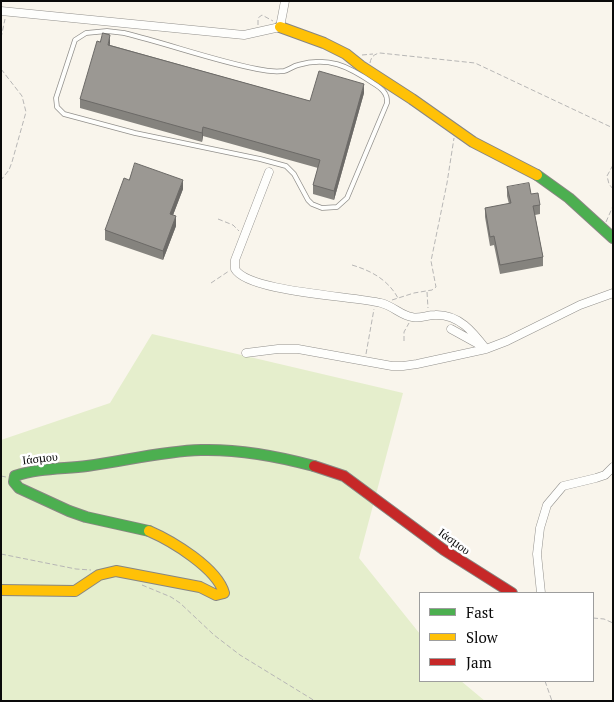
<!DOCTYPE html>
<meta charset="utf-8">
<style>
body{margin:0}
#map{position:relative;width:614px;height:702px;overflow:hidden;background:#f9f5ec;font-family:"PT Serif",serif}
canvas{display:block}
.frame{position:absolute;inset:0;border:2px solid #0a0a0a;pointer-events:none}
.legend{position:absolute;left:419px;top:592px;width:175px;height:90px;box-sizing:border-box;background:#fff;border:1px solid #9d9d9d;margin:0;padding:6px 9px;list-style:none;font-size:15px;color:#0a0a0a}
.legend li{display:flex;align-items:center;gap:10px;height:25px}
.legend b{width:25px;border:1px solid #9d9d9d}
</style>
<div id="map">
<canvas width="614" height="702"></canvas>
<div class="frame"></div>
<ul class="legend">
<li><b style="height:6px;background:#4caf50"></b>Fast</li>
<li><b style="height:6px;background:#ffc107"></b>Slow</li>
<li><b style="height:6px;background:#c62828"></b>Jam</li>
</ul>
</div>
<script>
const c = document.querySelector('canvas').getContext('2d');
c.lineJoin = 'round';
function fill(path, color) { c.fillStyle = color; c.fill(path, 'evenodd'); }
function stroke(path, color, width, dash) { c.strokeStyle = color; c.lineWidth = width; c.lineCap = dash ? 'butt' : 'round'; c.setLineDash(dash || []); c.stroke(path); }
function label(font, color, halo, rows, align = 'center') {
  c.font = font + ' "PT Serif",serif'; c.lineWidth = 5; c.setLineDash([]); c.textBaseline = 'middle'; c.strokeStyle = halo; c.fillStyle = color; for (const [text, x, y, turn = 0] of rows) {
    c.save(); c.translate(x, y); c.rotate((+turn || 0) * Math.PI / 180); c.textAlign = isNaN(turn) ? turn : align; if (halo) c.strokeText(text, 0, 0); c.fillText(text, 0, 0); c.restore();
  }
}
fill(new Path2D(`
 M152 334 403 393 359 558 420 634V681H461L485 701H1V440L110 403Z`), '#e5eecc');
const lane = new Path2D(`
 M107 31 124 33C169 44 212 60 257 69 266 71 276 72 284 71 289 70 293 66 298 65 328 56 348 66 373 83 381 88 388 93 387 103L347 198 337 207 322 208 312 204 308 200 294 174 286 166 260 159 135 133 64 114 57 107 56 98 75 40 86 33Z`);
const street = new Path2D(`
 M1 11 244 35 280 27 285 1
 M269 172 235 260V269C248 292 353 296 381 303 393 306 402 316 412 317 419 319 427 315 435 315 459 314 473 332 486 349
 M451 329 480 345
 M246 353 278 349H298L392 366H403L417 364 486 349 507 341 580 305 613 293
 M541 593 537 554 540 528 547 505 563 486 596 478 605 475 613 467`);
const fast = new Path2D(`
 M537 175 569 198 613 238
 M149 531 86 517 69 511 19 488 14 482 15 476C38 468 63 469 87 466 125 461 162 451 201 450 239 449 277 456 314 466`);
const slow = new Path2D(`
 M280 27 324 43 346 54 361 66 412 99 473 142 537 175
 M1 590 75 591 99 575 116 571 200 587 216 595 224 593C217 568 172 541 149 531`);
const jam = new Path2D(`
 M314 466 344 476 444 550 512 593`);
stroke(lane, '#92908c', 5.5);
stroke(street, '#92908c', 9);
stroke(fast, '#888682', 12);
stroke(slow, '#888682', 12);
stroke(jam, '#888682', 12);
stroke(new Path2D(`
 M258 25V18L262 15 273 21
 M1 38 5 19
 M362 55 373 54
 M370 63C371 57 374 54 380 53L475 63 613 128
 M1 69 22 96 26 112 12 162 9 170 1 180
 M613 165 607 176 609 184 613 189
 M218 219 233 225 239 231
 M606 222 613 206
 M352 265C372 271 388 280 398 298
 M211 283 229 271
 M427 292 428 308
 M392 300 414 293 432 290 436 287 431 261 447 183 454 138
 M404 341V332L409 323
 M366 354 374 309
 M1 476 6 477
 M1 554 76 569 91 570
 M142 585 171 597 180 603 214 635 240 655 315 701
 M593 618 604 619 613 623
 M545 681 552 701`), '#b7b6b5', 1, [5, 2.5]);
stroke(lane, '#fefefc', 4);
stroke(street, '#fefefc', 8);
stroke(fast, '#4caf50', 10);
stroke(slow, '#ffc107', 10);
stroke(jam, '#c62828', 10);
fill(new Path2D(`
 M110 44V45L310 101 364 93 334 200 313 194V185L318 168 203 136 202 142 80 108V99Z
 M129 180 183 189 173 215 176 226 163 260 105 240V230Z
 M507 187 531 194 540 205V214L535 215 543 257V266L500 274 494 245 490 246 485 217V208L509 204 507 196Z`), '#85837e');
fill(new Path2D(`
 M110 35V44L108 54V45Z
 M364 84V93L334 200V191Z
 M203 127V136L202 142V133Z
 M183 180V189L170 223V214Z
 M176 216V226L163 260V251Z`), '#6c6a67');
const building = new Path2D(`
 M103 33 110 35 108 45 310 101 319 71 364 84 334 191 313 185 320 160 203 127 202 133 80 99 97 41 100 42Z
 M135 163 183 180 170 214 176 216 163 251 105 230 124 178 129 180Z
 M529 183 531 194 538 193 540 205 533 206 543 257 500 265 494 236 490 237 485 208 511 203 507 187Z`);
fill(building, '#9b9893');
stroke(building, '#6c6a67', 1);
label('12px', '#0a0a0a', '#fff', [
 ["Ιάσμου",40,459,-7],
 ["Ιάσμου",454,542,36]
]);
</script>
